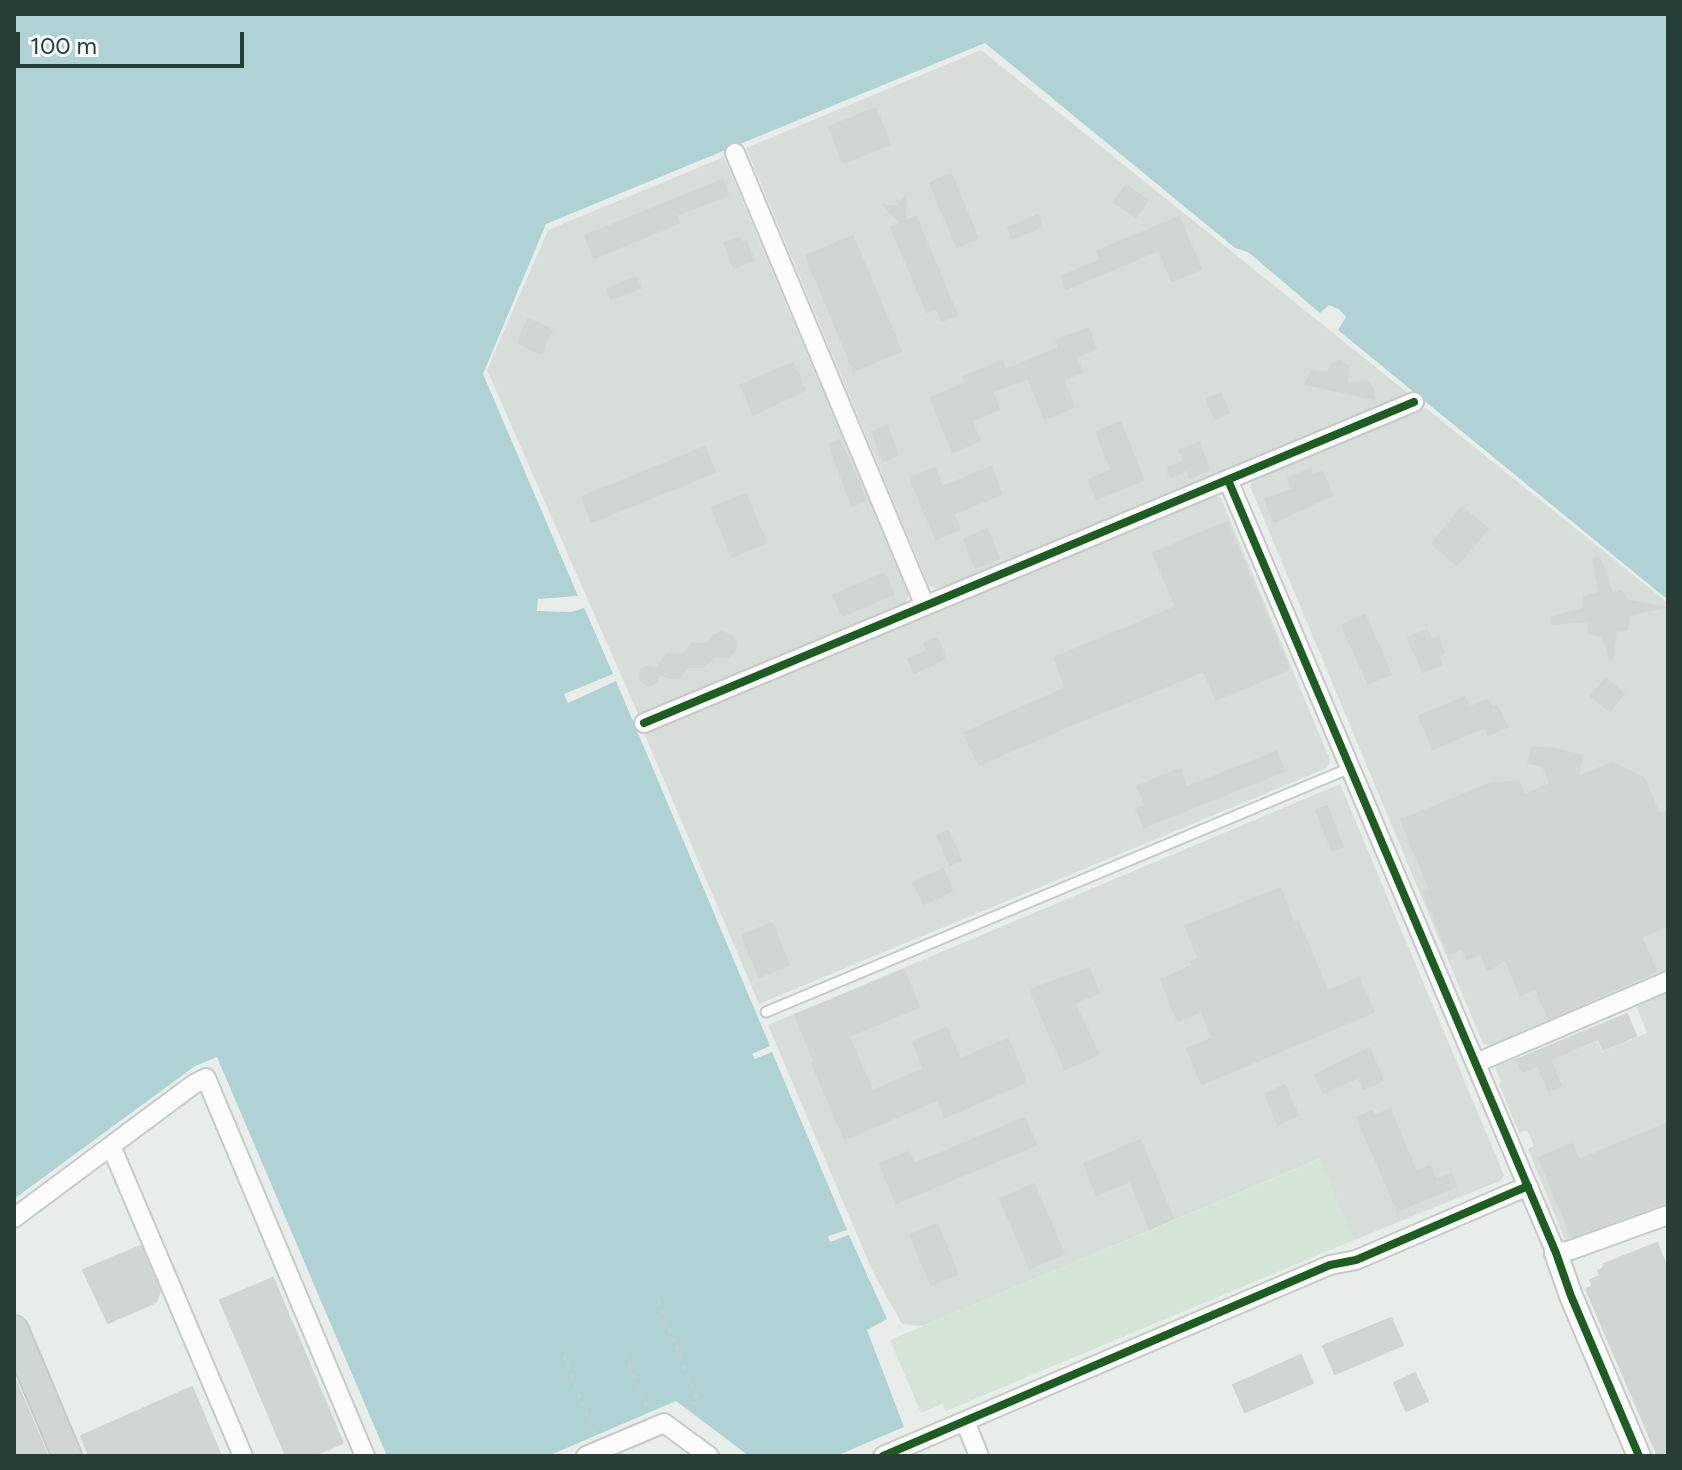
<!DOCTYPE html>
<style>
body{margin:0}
#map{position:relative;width:1682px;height:1470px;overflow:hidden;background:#e8edea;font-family:Figtree,sans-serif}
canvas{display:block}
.frame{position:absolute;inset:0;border:16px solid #273e37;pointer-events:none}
.scale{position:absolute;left:16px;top:32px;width:228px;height:36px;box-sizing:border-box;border:4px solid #273e37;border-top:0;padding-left:10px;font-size:24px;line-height:28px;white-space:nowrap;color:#273e37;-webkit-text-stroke:6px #f7faf9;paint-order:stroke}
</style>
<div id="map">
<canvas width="1682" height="1470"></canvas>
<div class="frame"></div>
<div class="scale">100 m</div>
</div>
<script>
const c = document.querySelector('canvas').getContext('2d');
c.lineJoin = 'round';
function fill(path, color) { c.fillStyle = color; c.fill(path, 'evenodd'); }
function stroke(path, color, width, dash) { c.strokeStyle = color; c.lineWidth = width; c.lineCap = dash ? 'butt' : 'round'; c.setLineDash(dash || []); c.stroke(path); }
fill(new Path2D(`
 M981 50 1409 394 938 589 929 586 746 148Z
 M724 157 909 596 905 604 638 714 487 370 548 230Z
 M1426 408 1668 603V969L1492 1045 1483 1044 1250 486 1253 480Z
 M1214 495 1221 498 1330 760 1327 768 759 1004 644 733Z
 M1340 784 1504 1175 1500 1181 1354 1240 1319 1159 923 1326 902 1324 872 1270 768 1025Z
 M1668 992V1210L1567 1245 1528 1149 1534 1146 1527 1130 1519 1133 1499 1084 1501 1082 1495 1067 1516 1058 1522 1072 1597 1041 1602 1052 1647 1033 1636 1005Z`), '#d7deda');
fill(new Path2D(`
 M1320 1159 1354 1240 946 1411 942 1404 921 1413 890 1340Z`), '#d4e4d7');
fill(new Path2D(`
 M14 14H1664L1668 17V600L1338 330 1346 317 1339 309 1329 305 1320 313 1248 252 1235 248 985 43 546 224 483 374 578 596 538 599 537 611 571 612 584 608 586 612 613 674 564 694 568 703 616 681 770 1046 752 1054 755 1059 772 1052 847 1230 828 1236 830 1242 849 1235 887 1319 867 1330 904 1427 836 1456H749L676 1401 548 1456H387L217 1057 195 1066 14 1199Z`), '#afd2d5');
const building = new Path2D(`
 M876 108 890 144 843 163 829 127Z
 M951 174 978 238 957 247 930 183Z
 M722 180 728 195 676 215 679 223 594 258 585 236Z
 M1126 185 1148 200 1136 217 1114 202Z
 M906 196 905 221 916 217 957 315 942 321 936 308 927 312 891 227 901 223 883 205 897 207Z
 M1038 215 1042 226 1012 239 1008 228Z
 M1179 217 1201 269 1172 281 1159 250 1066 289 1061 276 1101 260 1097 251Z
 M853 236 901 351 854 371 806 256Z
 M740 237 742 243 746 241 754 260 734 268 724 243Z
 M636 277 641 288 611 299 607 289Z
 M528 319 552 330 541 354 518 343Z
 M1088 328 1096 349 1076 357 1083 372 1063 380 1074 407 1045 419 1028 378 992 392 999 409 971 421 980 440 953 452 930 398 966 383 963 377 1002 361 1006 370 1059 348 1056 341Z
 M1339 361 1348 366 1347 383 1368 382 1373 388 1374 399 1305 384 1312 371 1328 373 1332 364Z
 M793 363 805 390 753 415 741 385Z
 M1221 393 1229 413 1215 419 1206 399Z
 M1120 422 1144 480 1097 499 1089 480 1111 470 1096 432Z
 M887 426 898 455 883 461 872 432Z
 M840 440 866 500 852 506 829 444Z
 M1199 443 1209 470 1190 478 1187 469 1171 477 1168 473 1169 467 1184 461 1179 450Z
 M705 447 715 472 592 522 582 497Z
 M991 467 1002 494 953 514 960 529 936 539 910 478 935 468 942 487Z
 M1310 469 1313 475 1322 471 1333 495 1274 522 1265 500 1293 489 1288 478Z
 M746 494 766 543 732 557 712 508Z
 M1462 507 1488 529 1457 565 1432 544Z
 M1227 522 1289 669 1216 700 1204 671 1080 721 979 765 964 733 1066 688 1054 658 1176 607 1153 553Z
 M987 529 999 558 976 568 964 540Z
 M1600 558 1612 593 1621 591 1628 601 1664 607 1629 615 1627 630 1616 631 1612 660 1601 636 1589 634 1588 621 1552 624 1551 617 1583 609 1584 597 1599 593 1594 559Z
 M885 573 894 594 842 616 833 595Z
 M1365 615 1391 674 1368 684 1342 625Z
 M1427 630 1431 640 1438 637 1444 652 1438 655 1442 664 1423 672 1408 638Z
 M722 632 732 636 736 642 734 652 728 657H714L703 667H689L678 678H669L660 674 655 683 649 686 640 681 641 670 647 667 656 668 668 654 683 655 693 643 708 644 713 636Z
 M937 638 946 658 914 673 908 659 927 651 924 644Z
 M1606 678 1624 694 1610 711 1591 696Z
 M1465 697 1469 708 1488 699 1492 708 1497 706 1507 727 1488 735 1485 727 1433 749 1419 716Z
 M1532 747 1556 749 1583 756 1577 777 1612 763 1644 778 1659 814 1668 811V926L1641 937 1656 971 1549 1019 1536 989 1520 995 1506 960 1488 970 1481 954 1467 959 1462 948 1449 954 1423 892 1430 890 1401 820 1492 783 1519 782 1524 795 1550 784 1543 766 1528 763Z
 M1276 752 1284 771 1144 827 1136 809 1146 805 1138 786 1180 769 1187 787Z
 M1327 806 1343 847 1332 851 1316 810Z
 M948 831 961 860 950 865 937 836Z
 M943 869 952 891 924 904 914 882Z
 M1280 888 1294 923 1298 921 1328 991 1359 978 1374 1012 1202 1084 1187 1049 1213 1038 1201 1011 1178 1021 1161 980 1193 965 1191 962 1199 958 1185 926Z
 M772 923 789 965 759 977 742 935Z
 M1089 968 1099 993 1074 1003 1099 1054 1065 1069 1030 990Z
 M904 970 919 1007 849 1036 872 1091 924 1069 913 1042 947 1028 960 1059 1008 1039 1026 1082 945 1117 937 1100 845 1139 812 1064 815 1063 795 1015Z
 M1627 1014 1636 1036 1603 1050 1598 1039 1550 1060 1561 1086 1549 1091 1538 1065 1522 1072 1516 1060Z
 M1370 1048 1383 1081 1363 1089 1359 1077 1323 1093 1315 1075Z
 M1285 1085 1298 1115 1278 1124 1265 1094Z
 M1390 1109 1416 1172 1430 1166 1436 1180 1451 1174 1456 1186 1398 1211 1357 1118 1372 1111 1374 1116Z
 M1025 1118 1036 1145 896 1203 880 1164 909 1152 914 1164Z
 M1668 1123V1201L1572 1237 1539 1158 1572 1144 1579 1160Z
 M1140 1140 1173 1218 1150 1229 1130 1181 1097 1195 1084 1164Z
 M1034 1184 1064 1254 1030 1268 1000 1199Z
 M937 1224 958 1274 931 1285 910 1235Z
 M1657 1243 1668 1270V1456H1658L1586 1289 1593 1286 1590 1280 1600 1276 1598 1271 1602 1269 1604 1264Z
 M141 1246 160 1292 156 1302 108 1323 83 1270Z
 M273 1278 343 1443 312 1456H286L220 1300Z
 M1391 1318 1403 1345 1335 1374 1323 1346Z
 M1301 1355 1313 1383 1245 1412 1233 1385Z
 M1415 1373 1428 1401 1406 1411 1394 1383Z
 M14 1377 48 1456H14Z
 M192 1387 221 1456H89L81 1436Z`);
fill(building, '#d1d5d3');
stroke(building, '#d1d6d3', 2);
const service = new Path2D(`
 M766 1012 1350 768`);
const minor = new Path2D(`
 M735 153 925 606
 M1228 480 1556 1253 1571 1250 1668 1215
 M644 723 1414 402
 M1476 1063 1668 981
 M111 1146 243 1456
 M14 1218 194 1084 206 1078 365 1456
 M965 1421 979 1456
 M586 1456 664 1423 709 1456
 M883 1456 1330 1265 1356 1260 1528 1186`);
const tertiary = new Path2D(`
 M1556 1253 1571 1296 1639 1456`);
const primary = new Path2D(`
 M14 1330 67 1456`);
stroke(service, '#c5cac7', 13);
stroke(minor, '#c5cac7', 22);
stroke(tertiary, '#c5cac7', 26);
stroke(primary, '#c4cbc8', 32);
stroke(new Path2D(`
 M658 1301 698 1401 685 1408
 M564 1356 594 1434
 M625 1356 649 1411`), '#c8cecb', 3, [4, 6]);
stroke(service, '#fcfcfc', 9);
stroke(minor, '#fcfcfc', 18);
stroke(tertiary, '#fcfcfc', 22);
stroke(primary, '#d0d6d4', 28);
stroke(new Path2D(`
 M1228 480 1556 1253 1571 1296 1639 1456
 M644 723 1414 402
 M883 1456 1330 1265 1356 1260 1528 1186`), '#1b5e20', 8);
</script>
